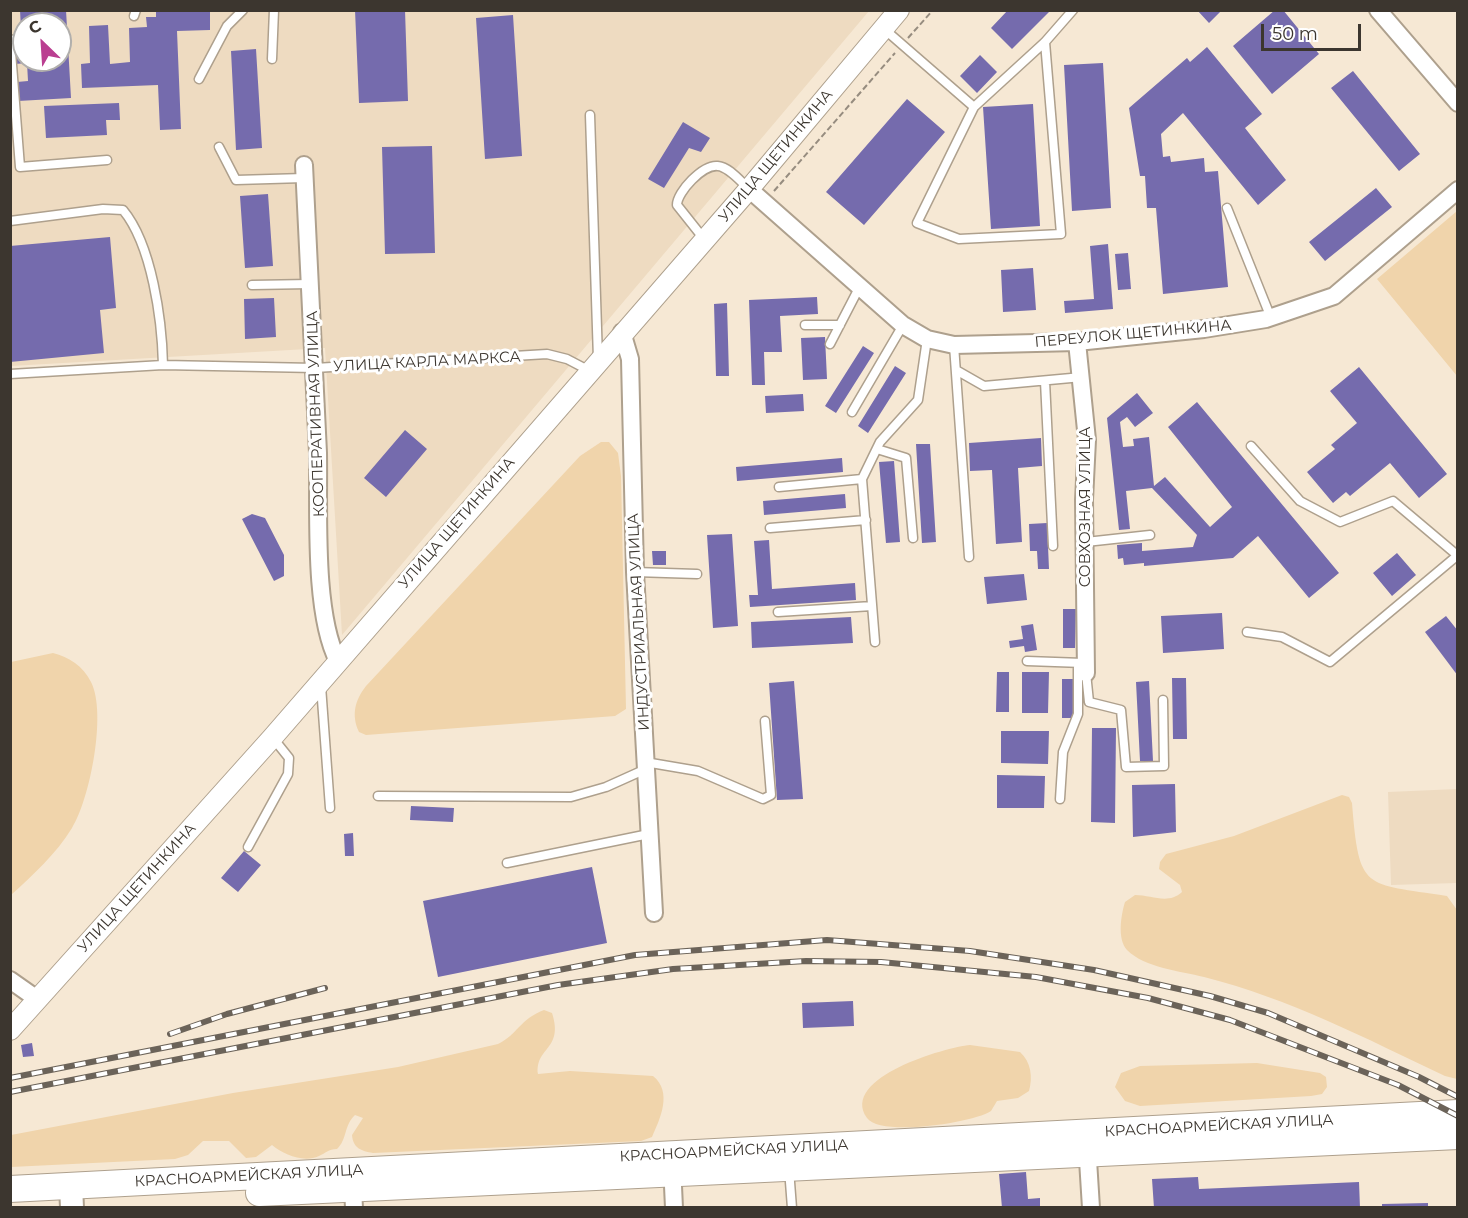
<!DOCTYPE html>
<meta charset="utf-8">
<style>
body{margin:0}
#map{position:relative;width:1468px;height:1218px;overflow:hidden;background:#f6e8d4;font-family:Montserrat,sans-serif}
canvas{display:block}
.frame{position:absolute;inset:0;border:12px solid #3c362f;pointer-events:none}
.north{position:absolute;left:12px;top:12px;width:60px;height:60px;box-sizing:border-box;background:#fff;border:2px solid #b1afac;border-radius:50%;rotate:335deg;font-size:16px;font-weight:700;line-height:24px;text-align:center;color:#3c362f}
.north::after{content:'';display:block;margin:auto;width:21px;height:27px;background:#ba3f91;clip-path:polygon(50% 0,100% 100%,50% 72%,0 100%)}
.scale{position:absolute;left:1261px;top:24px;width:100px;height:27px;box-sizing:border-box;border:3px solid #3c362f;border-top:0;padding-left:8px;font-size:18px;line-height:21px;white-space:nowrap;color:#3c362f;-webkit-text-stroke:4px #fff;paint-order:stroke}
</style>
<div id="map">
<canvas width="1468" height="1218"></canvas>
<div class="frame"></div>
<div class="north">С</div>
<div class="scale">50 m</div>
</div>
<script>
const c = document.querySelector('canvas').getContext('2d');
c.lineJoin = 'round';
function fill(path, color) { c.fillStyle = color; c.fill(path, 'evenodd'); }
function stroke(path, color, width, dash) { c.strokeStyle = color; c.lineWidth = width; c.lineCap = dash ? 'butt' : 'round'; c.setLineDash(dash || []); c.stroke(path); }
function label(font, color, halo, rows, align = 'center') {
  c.font = font + ' Montserrat,sans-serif'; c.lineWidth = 6; c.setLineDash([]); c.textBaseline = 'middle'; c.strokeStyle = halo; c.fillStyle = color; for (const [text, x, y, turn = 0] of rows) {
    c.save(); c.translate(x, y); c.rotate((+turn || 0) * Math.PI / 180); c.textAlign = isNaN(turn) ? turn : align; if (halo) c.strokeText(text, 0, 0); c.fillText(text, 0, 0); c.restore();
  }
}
fill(new Path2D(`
 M11 11H869L342 635 325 348 11 366ZM24 24H60V60H24Z
 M1457 789V883L1391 885 1388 792Z`), '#eedbc1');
fill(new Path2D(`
 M1457 211V376L1377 279Z
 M601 442H609L618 453 621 476 626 709 615 716 366 735 359 732C351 715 355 700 366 686L580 456Z
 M53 653C69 657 83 666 91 682 107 713 90 799 72 828 56 854 33 875 11 895V662Z
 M1342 795 1349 797 1352 803C1359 892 1364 883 1447 896L1457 910V1079L1445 1076C1367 1039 1288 998 1204 977 1180 971 1145 968 1127 950 1117 939 1121 915 1125 902L1135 895C1152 895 1168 905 1182 892L1180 885 1159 869 1160 862 1166 854 1234 836Z
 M544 1010 552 1013C564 1050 535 1047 538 1074L570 1071 653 1076C673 1092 660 1119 652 1137L641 1141 373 1153C361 1151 353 1148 352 1135L363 1118 355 1115C344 1125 347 1140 337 1149 328 1149 326 1153 319 1156 304 1163 284 1155 272 1145L256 1157 246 1158 229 1141H203L188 1155 175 1159 11 1167V1135L233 1093 398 1067 498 1044C517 1035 520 1019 544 1010Z
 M970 1045 1020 1052C1031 1062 1033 1077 1029 1091L1018 1098 997 1101 991 1111C973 1123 880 1137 867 1118 839 1078 946 1047 970 1045Z
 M1257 1063 1320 1073 1326 1077 1327 1087 1322 1094 1311 1096 1140 1106 1125 1101 1115 1087 1121 1073 1140 1066Z`), '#f0d4ab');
fill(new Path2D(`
 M20 10H66L71 98 18 101 17 82 28 81 27 63 15 64 14 49 22 48ZM24 24H60V60H24Z
 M156 10H210V30L177 31 181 129 160 130 158 85 82 88 81 64 90 63 89 26 108 25 110 64 130 62 129 28 147 27 146 17H156Z
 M355 10H405L408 101 359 103Z
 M1008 10H1051L1012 49 991 28Z
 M1197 10H1222L1209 23Z
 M1275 10H1283L1319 54 1272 94 1233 46Z
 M513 15 522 156 485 159 476 18Z
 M1207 47 1262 114 1245 128 1286 180 1258 205 1183 113 1161 134 1163 157 1170 156 1171 162 1204 158 1205 172 1218 171 1228 287 1163 294 1156 208H1147L1145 176H1140L1129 108 1187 58 1190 62Z
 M256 49 262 148 236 150 231 51Z
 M980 55 997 72 977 93 960 76Z
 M1103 63 1111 208 1072 211 1064 65Z
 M1353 71 1420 154 1399 171 1331 88Z
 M907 99 945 132 864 225 826 192Z
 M119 103 120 120H106L107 135 46 138 44 106Z
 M1033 104 1040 226 991 229 983 107Z
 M683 122 710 138 701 152 689 148 664 188 648 179Z
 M432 146 435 253 385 254 382 147Z
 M1376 188 1392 207 1325 261 1309 242Z
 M268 194 273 266 245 268 240 196Z
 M110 237 116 308 100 310 104 353 10 362V246Z
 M1108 244 1113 309 1065 313 1064 301 1094 299 1090 246Z
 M1128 253 1131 289 1118 290 1115 254Z
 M1033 268 1036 310 1003 312 1001 270Z
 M817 297 818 314 780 316 782 352H764L765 385H752L749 300Z
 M274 298 276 337 245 339 244 299Z
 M727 303 729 376H716L714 304Z
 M825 337 827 379 803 380 801 338Z
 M863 346 874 353 836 413 825 406Z
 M895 366 906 373 868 433 858 426Z
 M1359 367 1447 474 1419 498 1390 463 1350 496 1346 492 1333 503 1307 472 1335 449 1331 445 1357 423 1330 391Z
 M1137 393 1153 413 1135 427 1127 417 1120 422 1123 447 1134 446 1133 439 1149 437 1154 486 1165 477 1210 527 1232 507 1168 427 1197 402 1339 573 1309 598 1258 536 1233 558 1144 566V563L1124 565 1123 558 1118 559 1117 545 1142 543V551L1193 547 1197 535 1152 488 1126 491 1130 529 1119 530 1107 418Z
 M803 394 804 411 766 413 765 396Z
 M405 430 427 449 386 497 364 478Z
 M1041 438 1042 466 1018 468 1022 542 996 544 992 470 970 471 969 443Z
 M916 444H930L936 542 922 543Z
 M842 458 843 472 737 481 736 467Z
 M894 461 900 542 886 543 879 462Z
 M845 494 846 508 764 515 763 501Z
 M252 514 265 518 284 555V576L274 581 242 519Z
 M1047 523 1049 569H1038L1037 551H1030L1029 524Z
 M732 534 738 626 713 628 707 535Z
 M769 540 772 589 855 583 856 600 750 607 749 595H758L754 541Z
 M652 551H666V565H653Z
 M1397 553 1416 575 1392 596 1373 573Z
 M1024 574 1027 600 987 604 984 577Z
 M1063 609H1076L1075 648H1063Z
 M1222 613 1224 649 1163 653 1161 616Z
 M1446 616 1458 631V676L1425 632Z
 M851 617 853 643 752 648 751 622Z
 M1033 624 1037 650 1025 652 1024 646 1010 648 1009 641 1023 639 1021 626Z
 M997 672H1009V712H996Z
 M1022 672H1049L1048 713H1022Z
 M1172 678H1186L1187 739H1173Z
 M1062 679H1074V718H1062Z
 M794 681 803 799 777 800 769 683Z
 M1149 681 1153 761H1140L1136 682Z
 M1092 728H1116L1115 823 1091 822Z
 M1001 731H1049L1048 764 1001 763Z
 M997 775 1045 776 1044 808H997Z
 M1175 784 1176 832 1133 837 1132 785Z
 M411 806 454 808 453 822 410 820Z
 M353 833 354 856H345L344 834Z
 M244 851 261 865 238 892 221 878Z
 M592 867 607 943 438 977 423 901Z
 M853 1001 854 1026 803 1028 802 1003Z
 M32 1043 34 1056 23 1057 21 1045Z
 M1026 1172 1028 1199 1040 1198V1208H1002L999 1174Z
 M1198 1177 1199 1189 1359 1182 1360 1208H1154L1152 1179Z
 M1428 1203V1208H1382V1204Z`), '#756bad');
const service = new Path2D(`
 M134 16 136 10
 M883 28 974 107
 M10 39 20 167 107 160
 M1045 42 1061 234 959 239 917 223 974 107 1045 42 1073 10
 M272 59 274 10
 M199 79 227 26 243 10
 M590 115 598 359
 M219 147 236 180 304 178
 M1227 208 1271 318
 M10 221 103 209 123 210C152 245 162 320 163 365
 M704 239 677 205C677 192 703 164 718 166 729 167 740 181 748 188
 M252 285 310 284
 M805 325H840
 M830 344 859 288
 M954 345 969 557
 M956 370 984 386 1082 377
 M10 374 163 365 315 368 547 354 567 359 588 370
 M1045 381 1053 546
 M852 412 903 325
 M1251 446 1300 501 1340 522 1393 501 1457 555
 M877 449 906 458 913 538
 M779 487 862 479
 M770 528 866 520
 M1086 542 1150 535
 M635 572 697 574
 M778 612 872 606
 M1247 632 1282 637 1330 662 1458 555
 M875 642 862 479 880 442 918 400 927 339
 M1027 661 1083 663
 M1086 673 1089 702 1121 710 1126 767 1164 766 1163 700
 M321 686 330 808
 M645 762 698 771 763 799 771 795 765 721
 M378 796 571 797 606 787 646 769
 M1060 799 1063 752 1078 714V663
 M248 847 288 774 289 758 273 738
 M507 863 649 834
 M789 1169 792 1208`);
const minor = new Path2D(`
 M1378 10 1458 103
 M304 165C309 261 314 357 318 453 319 509 313 613 338 661
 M749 189 903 325 927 339 954 345 1077 342 1204 329 1266 319 1334 296 1458 190
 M622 332 630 359 635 572 654 913
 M1077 342 1087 440 1084 500 1086 673
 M10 980 37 999
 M1087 1144 1091 1208
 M672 1164 674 1208
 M353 1189 354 1208`);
const tertiary = new Path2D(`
 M10 1030 272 738 749 189 899 10`);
const secondary = new Path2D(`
 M71 1185 72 1208`);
const primary = new Path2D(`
 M10 1189 1458 1113
 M259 1193 1458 1136`);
stroke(service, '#aea08d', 11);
stroke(minor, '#aea08d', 20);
stroke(tertiary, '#aea08d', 22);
stroke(secondary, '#aea08d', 26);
stroke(primary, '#aea08d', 28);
stroke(new Path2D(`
 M908 38 933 10
 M774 191 895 53`), '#968c7f', 2, [6, 3]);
stroke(service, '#fff', 8);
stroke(minor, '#fff', 16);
stroke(tertiary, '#fff', 20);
stroke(secondary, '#fff', 22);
stroke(primary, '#fff', 26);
const rail = new Path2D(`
 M170 1034 227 1014 325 988
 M10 1078 635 955 827 940 970 951 1094 970 1210 996 1268 1013 1419 1077 1458 1097
 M10 1092 558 985 673 969 806 961 881 962 1036 977 1148 998 1230 1020 1398 1085 1458 1116`);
stroke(rail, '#6b6359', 6);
stroke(rail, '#fff', 4, [11]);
label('15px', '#3c362f', '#fff', [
 ["УЛИЦА ЩЕТИНКИНА",776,156,-50],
 ["ПЕРЕУЛОК ЩЕТИНКИНА",1133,334,-5],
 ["УЛИЦА КАРЛА МАРКСА",427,362,-3],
 ["КООПЕРАТИВНАЯ УЛИЦА",316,414,-92],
 ["СОВХОЗНАЯ УЛИЦА",1086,507,-90],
 ["УЛИЦА ЩЕТИНКИНА",457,523,-49],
 ["ИНДУСТРИАЛЬНАЯ УЛИЦА",639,622,-93],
 ["УЛИЦА ЩЕТИНКИНА",137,888,-48],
 ["КРАСНОАРМЕЙСКАЯ УЛИЦА",1219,1126,-3],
 ["КРАСНОАРМЕЙСКАЯ УЛИЦА",734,1151,-3],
 ["КРАСНОАРМЕЙСКАЯ УЛИЦА",249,1176,-3]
]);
</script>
